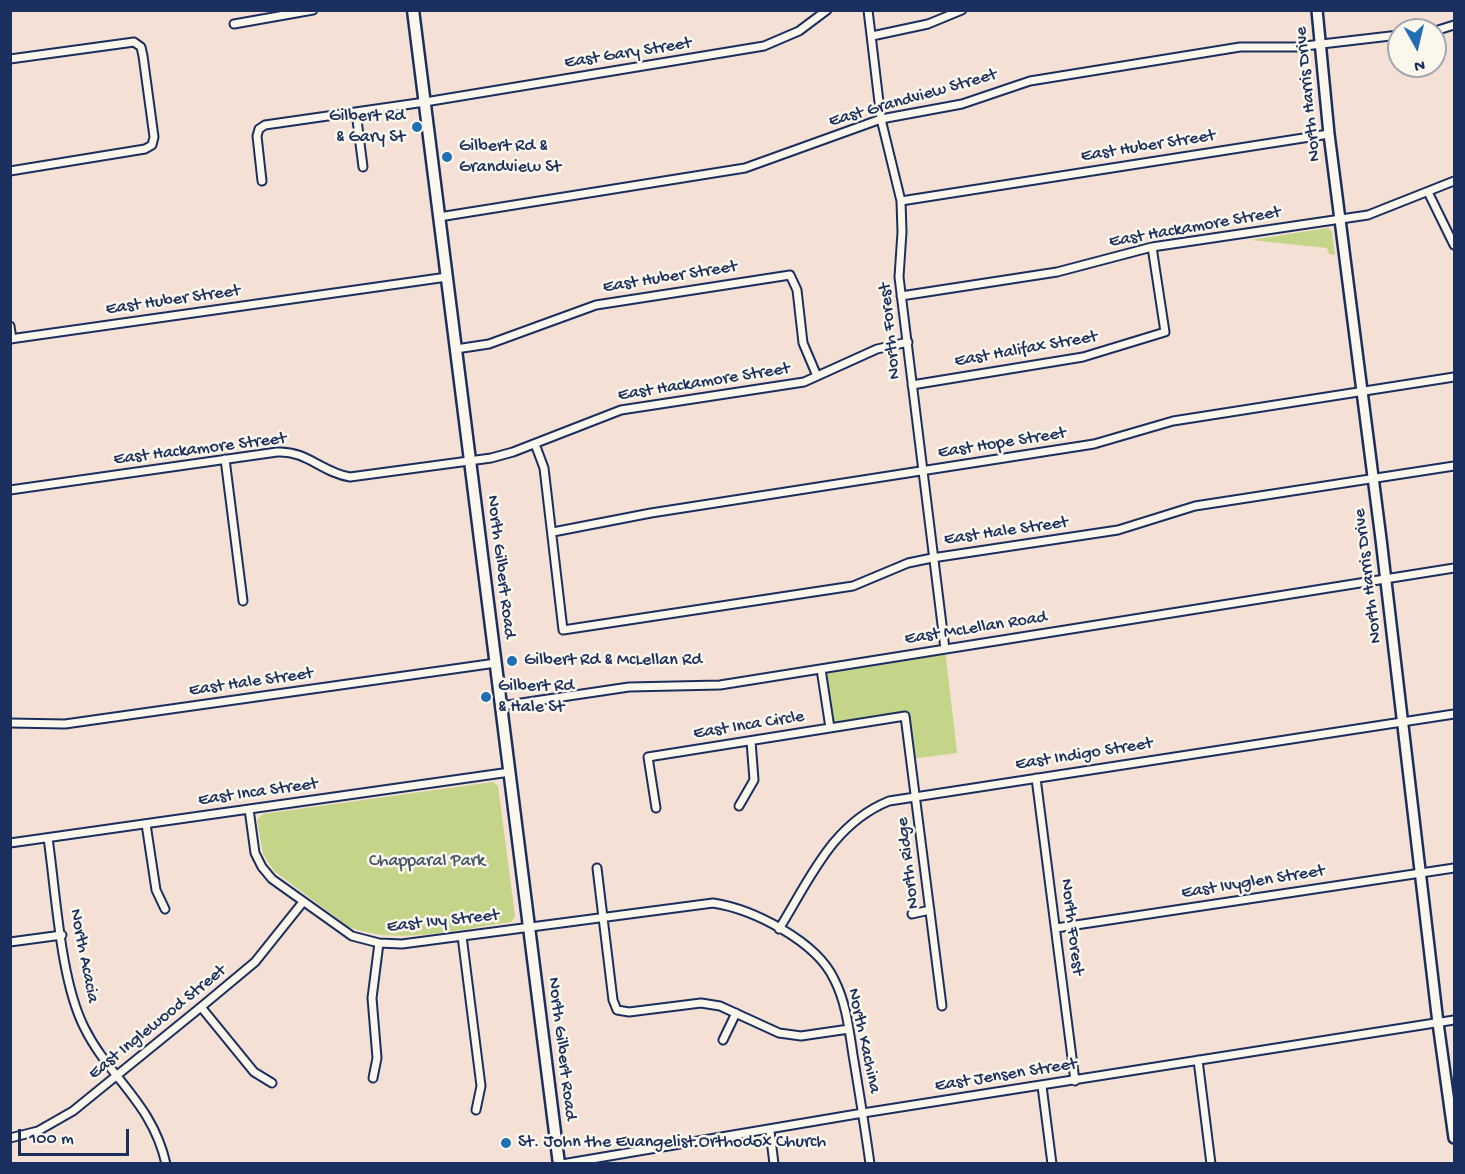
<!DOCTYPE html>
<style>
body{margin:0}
#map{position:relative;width:1465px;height:1174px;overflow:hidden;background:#f4e0d4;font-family:"Gochi Hand",sans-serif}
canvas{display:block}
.frame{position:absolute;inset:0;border:12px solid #1b2f5e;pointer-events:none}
.north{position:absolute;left:1387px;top:18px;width:60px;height:60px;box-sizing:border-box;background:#fbf7ec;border:2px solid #a1a7b3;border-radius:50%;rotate:172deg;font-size:16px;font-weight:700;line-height:24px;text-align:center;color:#1b2f5e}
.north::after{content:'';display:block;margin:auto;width:21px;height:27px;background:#1f6fb2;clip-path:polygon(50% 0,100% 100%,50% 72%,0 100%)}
.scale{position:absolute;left:18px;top:1129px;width:111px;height:27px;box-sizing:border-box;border:3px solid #1b2f5e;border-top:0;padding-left:8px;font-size:18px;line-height:21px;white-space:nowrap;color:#1b2f5e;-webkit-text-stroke:4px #fbf7ec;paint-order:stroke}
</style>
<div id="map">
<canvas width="1465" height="1174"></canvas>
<div class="frame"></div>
<div class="north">N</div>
<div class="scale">100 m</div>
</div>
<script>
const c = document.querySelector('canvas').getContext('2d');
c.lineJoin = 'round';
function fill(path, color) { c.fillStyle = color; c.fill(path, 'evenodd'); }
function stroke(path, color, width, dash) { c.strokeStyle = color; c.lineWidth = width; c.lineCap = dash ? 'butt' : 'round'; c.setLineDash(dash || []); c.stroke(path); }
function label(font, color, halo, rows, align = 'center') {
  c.font = font + ' "Gochi Hand",sans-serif'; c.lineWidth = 5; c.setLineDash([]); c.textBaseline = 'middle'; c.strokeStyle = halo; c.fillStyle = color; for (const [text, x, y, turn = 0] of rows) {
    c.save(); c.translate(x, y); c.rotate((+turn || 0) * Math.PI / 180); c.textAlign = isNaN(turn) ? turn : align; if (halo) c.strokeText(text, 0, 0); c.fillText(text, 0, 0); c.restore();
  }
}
fill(new Path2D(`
 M1328 228 1332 232 1335 255 1329 254 1327 248 1251 240Z
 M945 649 957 753 911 759 905 716 830 728 821 669Z
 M493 782 498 786 515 916 511 922C458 929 400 946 349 927L274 871 263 854 257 820 263 814Z`), '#c4d488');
const street = new Path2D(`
 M868 10 881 119 901 201 902 232 899 277 945 649
 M234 24 313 10
 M1435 31 1454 25
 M872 36 928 24 962 10
 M10 59 134 42 141 47 143 56 154 137 152 145 145 149 10 171
 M356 112 363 167
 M262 181 257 136 259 129 265 125 425 102 764 46 799 31 827 10
 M1428 192 1454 245
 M901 201 1329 134
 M439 217 745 168 881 119 962 104 1030 81 1240 47H1296L1399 35
 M901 296 1057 272 1152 247 1368 215 1454 181
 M10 326 12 339
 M10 339 447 277
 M456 349 489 344 596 305 790 275 797 290 803 343 817 376
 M912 385 1083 357 1165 332 1152 247
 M535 444 544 468 563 630 853 586 908 563 932 558 1118 530 1195 506 1454 466
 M225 459 243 601
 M10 490 277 452C306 450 323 473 350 477L491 458 513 452 621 410 804 382 877 349 908 342
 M553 532 651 513 1094 444 1173 421 1454 377
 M821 669 830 728
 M501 706 629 687 720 685 1454 568
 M10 723 65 724 496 663
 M1036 778 1075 1081
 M739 806 754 780 751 741
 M656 808 648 757 905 716 942 1006
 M249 809 255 853 262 867 272 879 352 936 379 943 402 944 713 903C753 909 816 941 834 979 846 1002 849 1029 853 1055 859 1091 865 1127 870 1164
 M146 824 156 890 165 909
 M48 838C56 893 60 979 84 1027 109 1078 152 1102 166 1164
 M10 843 510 772
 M597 868 613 1000 617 1010 629 1012 701 1003 720 1006 779 1033 801 1036 849 1029
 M912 914 930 910
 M1056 928 1454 868
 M779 929C810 879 832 824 889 801L1454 714
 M462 936 481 1086 476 1110
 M10 942 62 935
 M201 1007 254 1072 272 1083
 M723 1040 736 1013
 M1198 1060 1211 1164
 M373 1078 377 1058 372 998 379 943
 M1042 1086 1052 1164
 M770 1131 774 1164
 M10 1138 38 1131 73 1111 201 1007 255 962 303 902
 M562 1164 863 1113 1454 1020`);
const secondary = new Path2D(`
 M1317 10 1329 134 1381 539 1438 1023 1454 1138`);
const primary = new Path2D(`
 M413 10 559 1164`);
stroke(street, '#1b2f5e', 11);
stroke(secondary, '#1b2f5e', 14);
stroke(primary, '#1b2f5e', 15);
stroke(street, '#fbf7ec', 7);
stroke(secondary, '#fbf7ec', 9);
stroke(primary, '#fbf7ec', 10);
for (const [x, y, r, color] of [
 [417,127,6,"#1f6fb2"],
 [447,157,6,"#1f6fb2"],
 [512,661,6,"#1f6fb2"],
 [486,697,6,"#1f6fb2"],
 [506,1143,6,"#1f6fb2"]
]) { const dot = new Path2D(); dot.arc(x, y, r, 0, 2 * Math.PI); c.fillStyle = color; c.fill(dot); stroke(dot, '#fbf7ec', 2); }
label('18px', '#1b2f5e', '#fbf7ec', [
 ["East Gary Street",628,54,-9],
 ["North Harris Drive",1309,94,-96],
 ["East Grandview Street",913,99,-16],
 ["East Huber Street",1148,147,-9],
 ["East Hackamore Street",1195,228,-10],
 ["East Huber Street",670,278,-9],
 ["East Huber Street",173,301,-8],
 ["North Forest",891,331,-96],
 ["East Halifax Street",1026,350,-10],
 ["East Hackamore Street",704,383,-9],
 ["East Hope Street",1002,444,-9],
 ["East Hackamore Street",200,450,-7],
 ["East Hale Street",1006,532,-8],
 ["North Gilbert Road",500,567,83],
 ["North Harris Drive",1369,576,-97],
 ["East McLellan Road",976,629,-9],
 ["East Hale Street",251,683,-8],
 ["East Inca Circle",749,726,-9],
 ["East Indigo Street",1084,755,-9],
 ["East Inca Street",258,793,-8],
 ["North Ridge",909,863,-97],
 ["East Ivyglen Street",1253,883,-9],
 ["East Ivy Street",443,922,-6],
 ["North Forest",1071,927,83],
 ["North Acacia",83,956,79],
 ["East Inglewood Street",158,1023,-39],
 ["North Kachina",863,1041,78],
 ["North Gilbert Road",561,1049,83],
 ["East Jensen Street",1006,1076,-9]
]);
label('18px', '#1b2f5e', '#fbf7ec', [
 ["Gilbert Rd",405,117,"right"],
 ["& Gary St",405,138,"right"],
 ["Gilbert Rd &",459,147],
 ["Grandview St",459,168],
 ["Gilbert Rd & McLellan Rd",524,661],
 ["Gilbert Rd",498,687],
 ["& Hale St",498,708],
 ["St. John the Evangelist Orthodox Church",518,1143]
], 'left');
label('18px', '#455868', '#fbf7ec', [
 ["Chapparal Park",427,862]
]);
</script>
